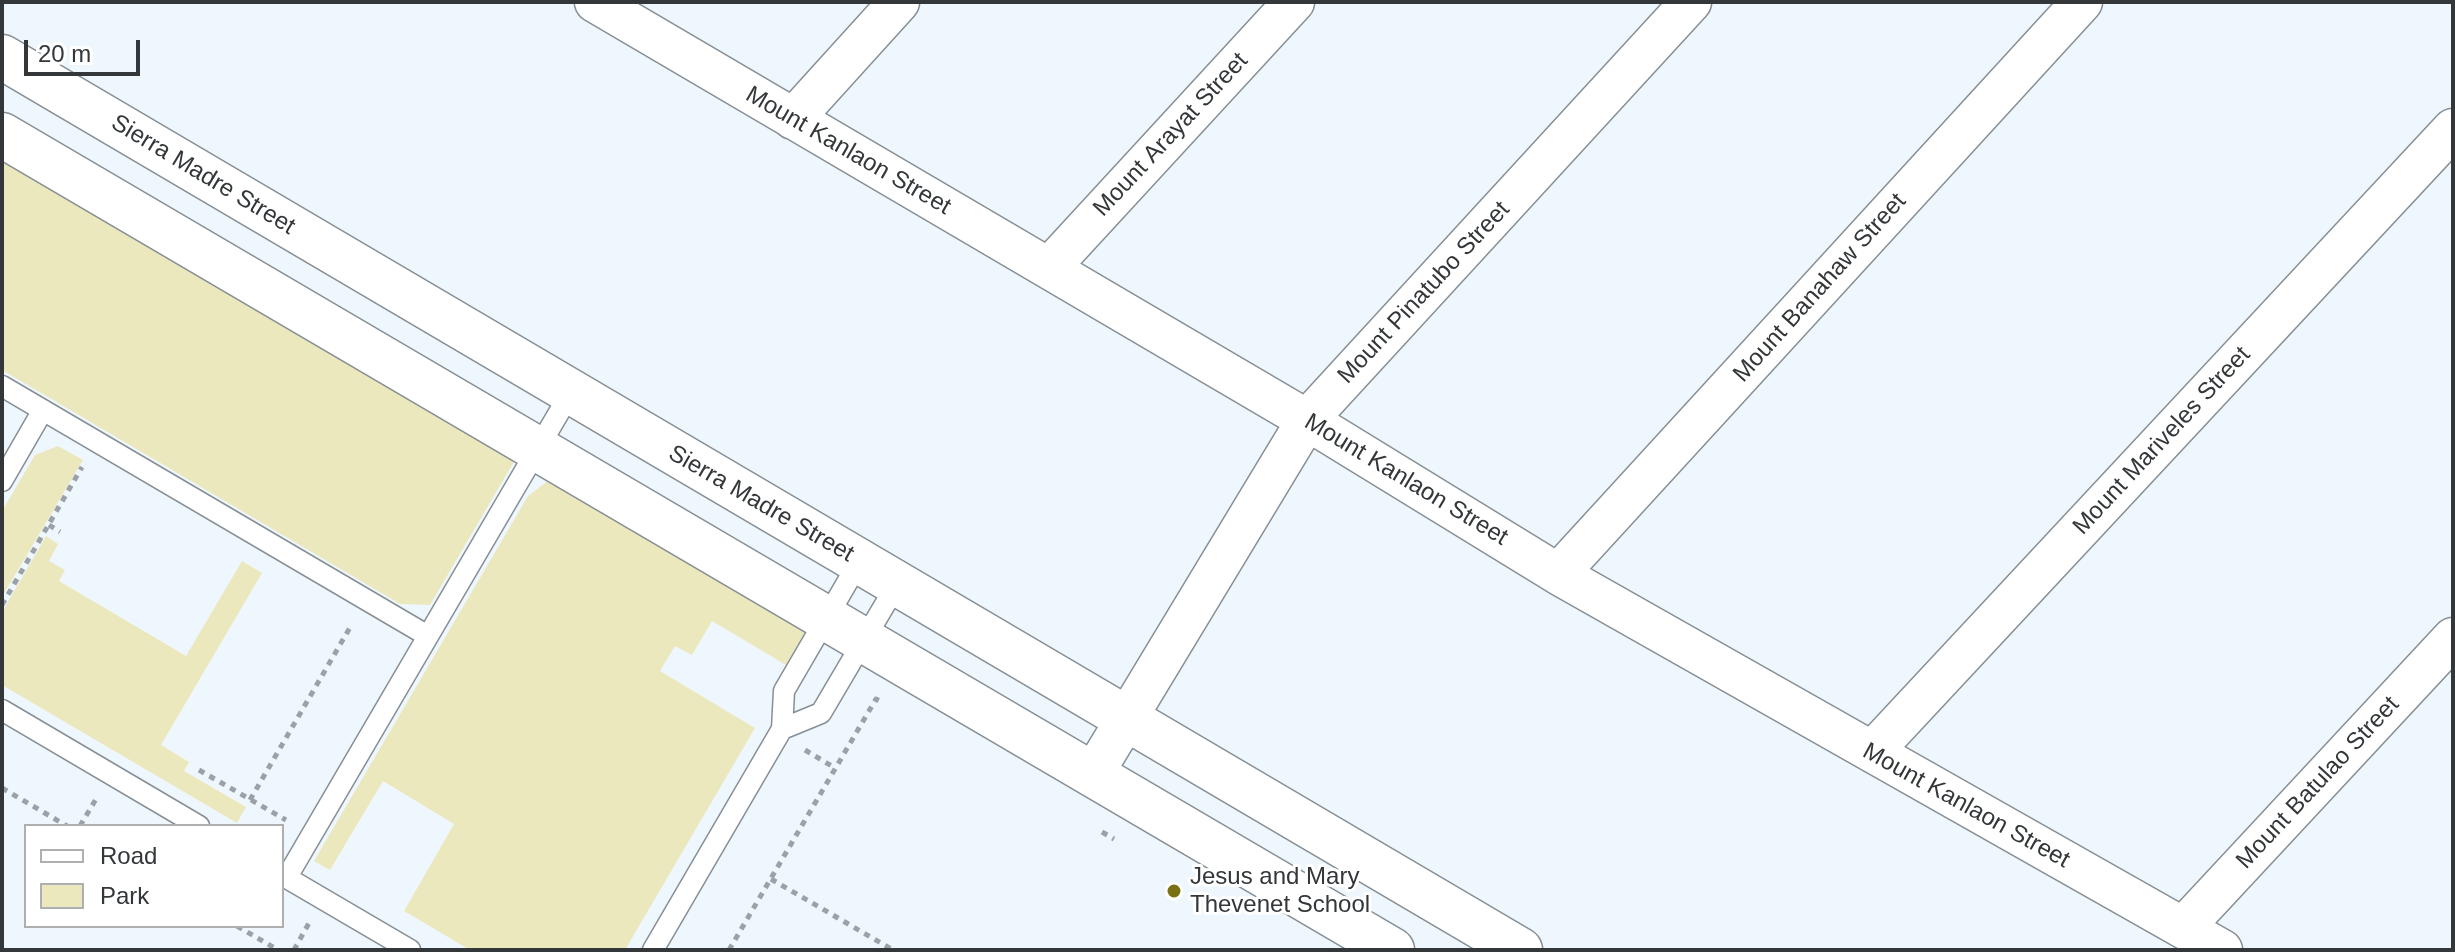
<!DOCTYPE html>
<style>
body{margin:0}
#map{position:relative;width:2455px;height:952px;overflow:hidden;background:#eef7fe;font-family:Helvetica,sans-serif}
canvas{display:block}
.frame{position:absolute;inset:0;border:4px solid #333739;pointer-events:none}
.legend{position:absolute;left:24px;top:824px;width:260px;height:104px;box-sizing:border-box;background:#fff;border:2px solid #adafb0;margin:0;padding:10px 14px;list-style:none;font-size:24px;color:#333739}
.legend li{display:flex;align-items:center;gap:16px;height:40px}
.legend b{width:40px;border:2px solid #adafb0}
.scale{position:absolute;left:24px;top:40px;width:116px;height:36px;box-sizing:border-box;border:4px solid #333739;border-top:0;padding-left:10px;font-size:24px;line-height:28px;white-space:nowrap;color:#333739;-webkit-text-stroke:6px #fff;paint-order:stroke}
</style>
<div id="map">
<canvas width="2455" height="952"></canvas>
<div class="frame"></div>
<ul class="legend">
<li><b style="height:10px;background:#fff"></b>Road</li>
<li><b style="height:22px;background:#ece8be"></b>Park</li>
</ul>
<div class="scale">20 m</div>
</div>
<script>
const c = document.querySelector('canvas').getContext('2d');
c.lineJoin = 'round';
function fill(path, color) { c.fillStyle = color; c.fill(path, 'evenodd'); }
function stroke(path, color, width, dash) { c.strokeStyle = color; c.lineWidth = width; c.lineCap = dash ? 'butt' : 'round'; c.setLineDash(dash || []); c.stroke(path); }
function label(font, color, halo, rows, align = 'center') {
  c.font = font + ' Helvetica,sans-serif'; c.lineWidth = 6; c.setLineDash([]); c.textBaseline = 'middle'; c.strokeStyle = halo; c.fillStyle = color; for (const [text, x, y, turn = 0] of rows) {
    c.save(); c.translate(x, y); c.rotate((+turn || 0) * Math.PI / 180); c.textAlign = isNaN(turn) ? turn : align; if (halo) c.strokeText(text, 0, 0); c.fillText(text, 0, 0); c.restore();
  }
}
fill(new Path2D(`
 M2 159 515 460 430 605 400 604 2 370Z
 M58 446 83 460 2 597V511L35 455Z
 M549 480 805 632 786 665 712 621 692 655 675 646 660 671 755 728 625 950H470L404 911 454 824 383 781 330 870 314 861 528 496Z
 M46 536 58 544 49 561 65 570 59 581 186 656 242 561 262 573 161 745 189 762 184 771 246 807 237 823 2 685V612Z`), '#ece8be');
const service = new Path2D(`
 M2 386 428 636
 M2 481 43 410
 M2 710 199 826
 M782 729 821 713 897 584
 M282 875 410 950
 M287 877 571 392
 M653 950 779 734 782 729 784 691 859 562`);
const minor = new Path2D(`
 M595 2 1307 420 1558 574 2222 950
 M793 119 899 2
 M1049 268 1294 2
 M1558 574 2082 2
 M1872 752 2453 129
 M1093 774 1307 420 1691 2
 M2183 928 2453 638`);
const tertiary = new Path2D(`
 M2 57 1520 950
 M2 135 1392 950`);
stroke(service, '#878f95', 23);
stroke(minor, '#878f95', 43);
stroke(tertiary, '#878f95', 47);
stroke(new Path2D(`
 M49 525 60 532
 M2 605 82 467
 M805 750 835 768
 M199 770 286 820
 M2 788 67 826
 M250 800 352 624
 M80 826 96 799
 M1102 832 1114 839
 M771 879 893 950
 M237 926 278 950
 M294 950 309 923
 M729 950 876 699 880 701`), '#9ba2a7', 5, [6, 6]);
stroke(service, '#fff', 20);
stroke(minor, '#fff', 40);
stroke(tertiary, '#fff', 44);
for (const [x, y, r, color] of [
 [1174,891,8,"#7a7112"]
]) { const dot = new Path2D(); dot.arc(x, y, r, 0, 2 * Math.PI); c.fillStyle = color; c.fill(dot); stroke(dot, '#fff', 3); }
label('24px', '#333739', '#fff', [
 ["Mount Arayat Street",1171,135,-47],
 ["Mount Kanlaon Street",848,151,30],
 ["Sierra Madre Street",203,175,31],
 ["Mount Banahaw Street",1820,288,-48],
 ["Mount Pinatubo Street",1424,293,-47],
 ["Mount Mariveles Street",2162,441,-47],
 ["Mount Kanlaon Street",1406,480,31],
 ["Sierra Madre Street",761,504,30],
 ["Mount Batulao Street",2318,783,-47],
 ["Mount Kanlaon Street",1966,806,29]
]);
label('24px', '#333739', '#fff', [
 ["Jesus and Mary",1190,877],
 ["Thevenet School",1190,905]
], 'left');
</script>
